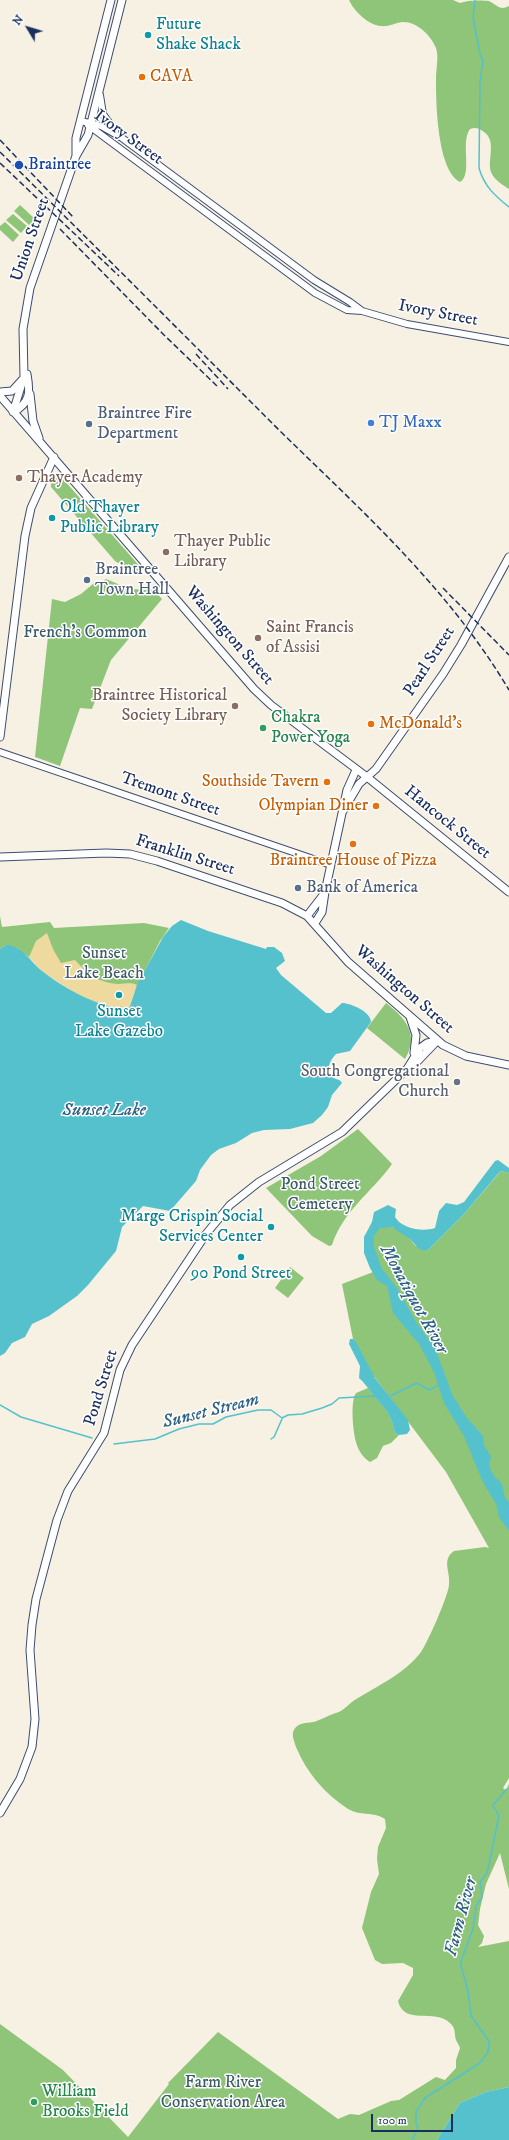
<!DOCTYPE html>
<style>
body{margin:0}
#map{position:relative;width:509px;height:2140px;overflow:hidden;background:#f6f1e2;font-family:"IM FELL DW Pica",serif}
canvas{display:block}
.north{position:absolute;left:8px;top:8px;width:40px;height:40px;-webkit-text-stroke:3px #fff;paint-order:stroke;rotate:308deg;font-size:11px;font-weight:700;line-height:16px;text-align:center;color:#1b2f5e}
.north::after{content:'';display:block;margin:auto;width:14px;height:18px;background:#1b2f5e;clip-path:polygon(50% 0,100% 100%,50% 72%,0 100%)}
.scale{position:absolute;left:371px;top:2114px;width:82px;height:18px;box-sizing:border-box;border:2px solid #1b2f5e;border-top:0;padding-left:5px;font-size:12px;line-height:14px;white-space:nowrap;color:#1b2f5e;-webkit-text-stroke:3px #fff;paint-order:stroke}
</style>
<div id="map">
<canvas width="509" height="2140"></canvas>
<div class="north">N</div>
<div class="scale">100 m</div>
</div>
<script>
const c = document.querySelector('canvas').getContext('2d');
c.lineJoin = 'round';
function fill(path, color) { c.fillStyle = color; c.fill(path, 'evenodd'); }
function stroke(path, color, width, dash) { c.strokeStyle = color; c.lineWidth = width; c.lineCap = dash ? 'butt' : 'round'; c.setLineDash(dash || []); c.stroke(path); }
function label(font, color, halo, rows, align = 'center') {
  c.font = font + ' "IM FELL DW Pica",serif'; c.lineWidth = 3; c.setLineDash([]); c.textBaseline = 'middle'; c.strokeStyle = halo; c.fillStyle = color; for (const [text, x, y, turn = 0] of rows) {
    c.save(); c.translate(x, y); c.rotate((+turn || 0) * Math.PI / 180); c.textAlign = isNaN(turn) ? turn : align; if (halo) c.strokeText(text, 0, 0); c.fillText(text, 0, 0); c.restore();
  }
}
fill(new Path2D(`
 M349 0H453L460 3C467 0 482 0 489 1 497 5 500 11 509 6V189C503 185 494 180 491 172 487 160 497 141 484 132 479 128 475 127 470 129 460 142 473 175 460 182 437 170 436 102 436 79 436 69 439 57 436 48 431 35 416 21 402 22 395 23 388 27 381 26 368 25 354 11 349 0Z
 M20 205 35 219 29 225 14 211Z
 M13 214 27 226 21 233 6 220Z
 M5 222 19 235 13 242 0 230V226Z
 M57 476 62 478 71 488 142 569V574H137L115 561 51 487V481Z
 M106 579 130 589 154 590 162 599 111 660 92 709 80 708 60 766 35 757 52 599 65 602 81 594 94 583 96 586Z
 M0 916 2 927 50 922 54 928 144 923 169 928 160 941 132 996 33 960 17 948 6 945 0 949Z
 M386 1003C405 1018 420 1034 405 1059L367 1028Z
 M358 1129 392 1164C372 1192 343 1211 332 1245L329 1246 312 1236 266 1188 321 1156Z
 M501 1171 509 1173V1778L503 1788 506 1790 509 1784V1889L500 1853 486 1884 480 1909 478 1925 484 1936 482 1943 478 1947 509 1941V2087L486 2092 460 2103 437 2140H0V2024L63 2070 128 2137 169 2084 168 2083 218 2032 338 2119 350 2114 359 2115 391 2101 399 2100 436 2077 445 2080 456 2068V2060L460 2048C459 2045 457 2042 456 2040 454 2033 456 2028 450 2023 435 2008 404 2026 398 2001L413 1975V1968L403 1963 382 1964 375 1960 362 1928 371 1892 379 1874 377 1859 378 1847 386 1828 385 1819C373 1811 359 1816 348 1809 324 1793 307 1773 296 1747 294 1740 290 1733 296 1727 302 1721 312 1724 319 1720 325 1718 329 1715 336 1713 344 1711 350 1702 358 1698 381 1684 404 1674 421 1652 428 1642 448 1596 449 1585 451 1572 441 1560 454 1551L485 1547 489 1548 446 1472 370 1371 353 1339 342 1284 381 1269C377 1259 369 1244 375 1233 384 1219 401 1230 410 1239 412 1241 413 1244 416 1246 419 1248 424 1249 427 1251L464 1214Z
 M290 1267 304 1278 288 1298 275 1288Z
 M368 1388C382 1407 390 1408 395 1433L399 1435 391 1443 383 1446 377 1458 370 1462C363 1458 358 1450 356 1442 353 1432 350 1401 356 1393Z`), '#8ec578');
fill(new Path2D(`
 M47 933 53 949 61 963 75 960C88 974 98 983 119 984 126 984 130 982 137 985L129 1008 119 1009 83 998 41 971 29 957 36 941Z`), '#eeda9e');
fill(new Path2D(`
 M181 920 208 931 266 949 267 947H274L282 953 285 961 276 968 281 975 326 1013H331L342 1003C351 1003 371 1012 371 1022L350 1051 336 1054C330 1060 324 1072 334 1078 337 1080 340 1079 342 1083L332 1095 328 1107 322 1115 313 1123 290 1129 264 1130 252 1133 236 1143 219 1149 211 1155 200 1170 196 1181 170 1211 143 1206 122 1227 116 1251 88 1285 77 1296 49 1316 32 1324 25 1337 12 1343 5 1353 0 1356V949L6 945C24 946 30 962 42 971 65 989 90 1002 119 1009L120 1006 122 1007V1009H127L130 1006 137 985 163 937 172 926Z
 M498 1160 509 1168V1173L501 1171 498 1174 464 1214 427 1251 419 1249 410 1239 392 1227 380 1228 374 1236V1247L382 1269 398 1289 416 1322 435 1348 452 1394 466 1417 483 1436 484 1445 491 1457 489 1466 494 1476 502 1484 505 1498 509 1502V1531L499 1517 497 1506 482 1480 464 1436 444 1403 434 1372 419 1344 393 1313 387 1286 377 1280 370 1268 364 1253V1237L372 1222 374 1212 388 1205 396 1209 395 1217C402 1229 423 1232 435 1228L439 1211 446 1203 457 1205 464 1202 495 1161Z
 M350 1339H353L356 1342 375 1378 408 1420 410 1430 407 1434 399 1435 395 1433C390 1410 385 1410 371 1392 367 1387 364 1382 359 1378L360 1366 349 1344Z
 M509 2087V2140H437L460 2103 486 2092Z`), '#54c1cd');
stroke(new Path2D(`
 M475 0 473 17 480 54 483 61 480 81 479 168C484 186 495 196 509 207
 M390 1396 417 1383 429 1390 439 1385
 M0 1405 21 1417 92 1438
 M271 1439 274 1437 282 1419
 M114 1444 155 1439 179 1429 199 1424H213L226 1417 258 1410H271L282 1418 288 1415 302 1414 322 1408 332 1404 339 1398 375 1396
 M412 2140 418 2128 416 2123V2112L425 2098 480 2063 488 2052 489 2041 471 2016 468 1991 461 1966V1961L473 1929 476 1906 482 1897 480 1882 487 1873 489 1864 499 1816 493 1805 507 1789`), '#54c1cd', 1.5);
const tertiary = new Path2D(`
 M100 95 103 114 115 131
 M81 121 101 126 122 138 314 280 350 302 362 311 407 324 509 342
 M88 125 315 293 347 310 362 311
 M0 752 331 865`);
const secondary = new Path2D(`
 M76 156V138L111 0
 M0 392 12 391 22 380
 M30 394 33 421 39 438
 M0 396 254 689 271 705 367 777 509 892
 M13 412 24 377 23 329 30 288 76 156 88 135 122 0
 M13 412C31 403 30 391 27 374
 M0 737 25 536 31 508 54 457
 M343 811 359 784 376 769 443 674 461 645 509 557
 M0 857 106 853 130 854 157 861 282 903 307 916 348 962 443 1045 466 1056 509 1065
 M307 916 324 894
 M315 923 322 912 325 892 347 790 356 770
 M410 1017 416 1035 414 1053
 M407 1069 413 1066 437 1041
 M0 1813 20 1779 32 1747 35 1719 30 1650 32 1625 36 1599 57 1520 68 1491 104 1433 120 1370 132 1345 206 1234 230 1205 259 1182 342 1132 407 1069 420 1048 427 1043 437 1041`);
stroke(tertiary, '#3c4c72', 8);
stroke(secondary, '#3c4c72', 9);
stroke(tertiary, '#fff', 6);
stroke(secondary, '#fff', 7);
stroke(new Path2D(`
 M0 140 74 218
 M0 152C94 245 187 338 280 431 363 512 449 589 509 690
 M0 163 119 276
 M60 229 164 335 217 386
 M196 354 228 389
 M443 588 509 655`), '#1b2f5e', 1.5, [6, 3]);
for (const [x, y, r, color] of [
 [148,35,4,"#0f9aa8"],
 [142,77,4,"#e8710a"],
 [19,165,5,"#1a4fb4"],
 [371,423,4,"#3f7fe0"],
 [89,424,4,"#5c6f8a"],
 [19,478,4,"#8d6e63"],
 [52,518,4,"#0f9aa8"],
 [166,552,4,"#8d6e63"],
 [87,580,4,"#5c6f8a"],
 [258,638,4,"#8d6e63"],
 [235,706,4,"#8d6e63"],
 [371,724,4,"#e8710a"],
 [263,728,4,"#2e9e5b"],
 [327,782,4,"#e8710a"],
 [376,806,4,"#e8710a"],
 [353,844,4,"#e8710a"],
 [298,888,4,"#5c6f8a"],
 [119,995,4,"#0f9aa8"],
 [457,1082,4,"#6b7280"],
 [271,1227,4,"#0f9aa8"],
 [241,1257,4,"#0f9aa8"],
 [34,2102,4,"#2e9e5b"]
]) { const dot = new Path2D(); dot.arc(x, y, r, 0, 2 * Math.PI); c.fillStyle = color; c.fill(dot); stroke(dot, '#fff', 1.5); }
label('17px', '#0d838f', '#fff', [
 ["Future",156,25],
 ["Shake Shack",156,45],
 ["Old Thayer",60,508],
 ["Public Library",60,528],
 ["Sunset",119,1012,"center"],
 ["Lake Gazebo",119,1032,"center"],
 ["Marge Crispin Social",263,1217,"right"],
 ["Services Center",263,1237,"right"],
 ["90 Pond Street",241,1274,"center"]
], 'left');
label('17px', '#c56008', '#fff', [
 ["CAVA",150,77],
 ["McDonald's",379,724],
 ["Southside Tavern",319,782,"right"],
 ["Olympian Diner",368,806,"right"],
 ["Braintree House of Pizza",353,861,"center"]
], 'left');
label('17px', '#1b2f5e', '#fff', [
 ["Ivory Street",128,138,36],
 ["Union Street",31,240,-71],
 ["Ivory Street",438,314,11],
 ["Washington Street",229,636,49],
 ["Pearl Street",430,662,-57],
 ["Tremont Street",170,795,19],
 ["Hancock Street",447,823,39],
 ["Franklin Street",185,856,17],
 ["Washington Street",404,990,41],
 ["Pond Street",102,1388,-73]
]);
label('17px', '#164399', '#fff', [
 ["Braintree",28,165]
], 'left');
label('17px', '#4e5e75', '#fff', [
 ["Braintree Fire",97,414],
 ["Department",97,434],
 ["Braintree",95,570],
 ["Town Hall",95,590],
 ["Bank of America",306,888]
], 'left');
label('17px', '#366cbe', '#fff', [
 ["TJ Maxx",379,423]
], 'left');
label('17px', '#785e54', '#fff', [
 ["Thayer Academy",27,478],
 ["Thayer Public",174,542],
 ["Library",174,562],
 ["Saint Francis",266,628],
 ["of Assisi",266,648],
 ["Braintree Historical",227,696,"right"],
 ["Society Library",227,716,"right"]
], 'left');
label('17px', '#3e5c66', '#fff', [
 ["French's Common",85,633],
 ["Sunset",104,954],
 ["Lake Beach",104,974],
 ["Pond Street",320,1185],
 ["Cemetery",320,1205],
 ["Farm River",223,2083],
 ["Conservation Area",223,2103]
]);
label('17px', '#27864d', '#fff', [
 ["Chakra",271,718],
 ["Power Yoga",271,738],
 ["William",42,2092],
 ["Brooks Field",42,2112]
], 'left');
label('17px', '#5b616d', '#fff', [
 ["South Congregational",449,1072],
 ["Church",449,1092]
], 'right');
label('italic 18px', '#2f6285', '#fff', [
 ["Sunset Lake",104,1111],
 ["Monatiquot River",413,1300,61],
 ["Sunset Stream",211,1412,-14],
 ["Farm River",462,1917,-75]
]);
</script>
